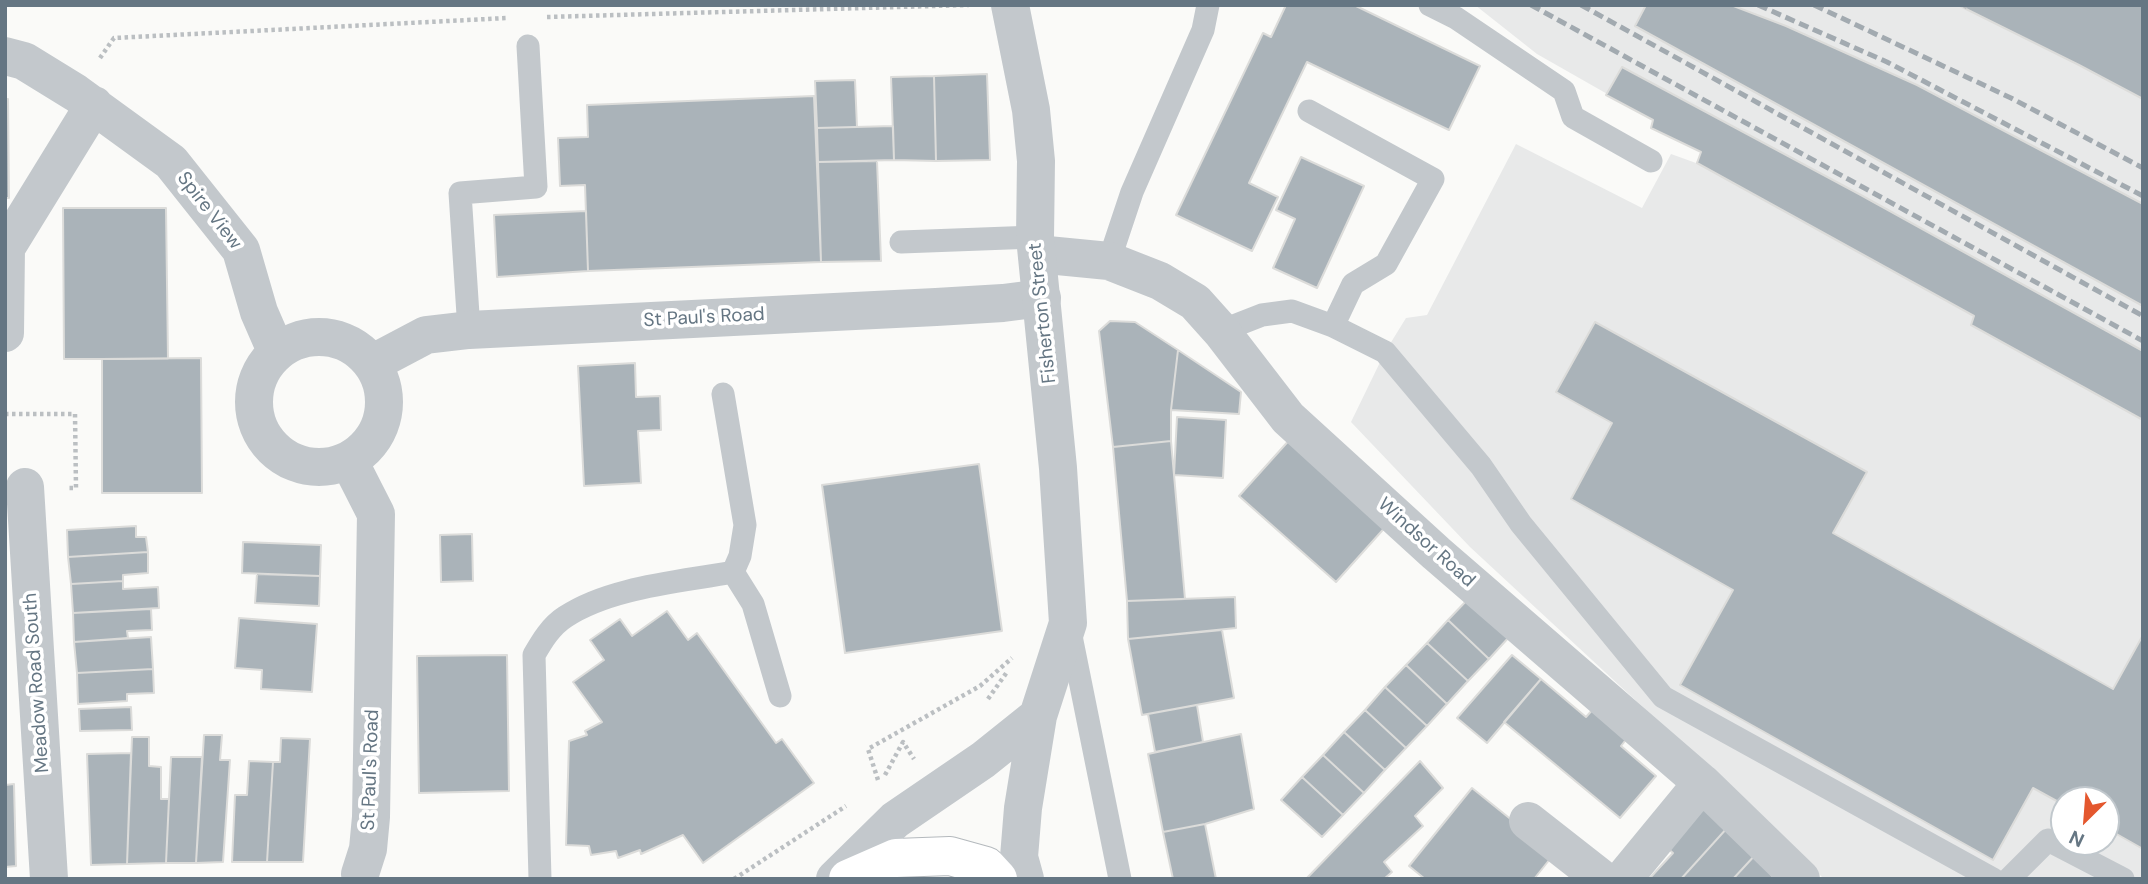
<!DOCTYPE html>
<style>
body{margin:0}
#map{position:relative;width:2148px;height:884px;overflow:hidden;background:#fafaf8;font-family:"DM Sans",sans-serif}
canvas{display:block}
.frame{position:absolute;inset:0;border:7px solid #657683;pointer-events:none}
.north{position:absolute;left:2050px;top:786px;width:70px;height:70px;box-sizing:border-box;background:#fff;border:2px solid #c1c8cd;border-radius:50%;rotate:205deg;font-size:19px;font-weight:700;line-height:28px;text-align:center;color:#657683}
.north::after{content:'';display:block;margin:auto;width:24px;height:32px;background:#e4572e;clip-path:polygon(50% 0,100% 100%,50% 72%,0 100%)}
</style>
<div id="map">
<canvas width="2148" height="884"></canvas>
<div class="frame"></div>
<div class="north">N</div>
</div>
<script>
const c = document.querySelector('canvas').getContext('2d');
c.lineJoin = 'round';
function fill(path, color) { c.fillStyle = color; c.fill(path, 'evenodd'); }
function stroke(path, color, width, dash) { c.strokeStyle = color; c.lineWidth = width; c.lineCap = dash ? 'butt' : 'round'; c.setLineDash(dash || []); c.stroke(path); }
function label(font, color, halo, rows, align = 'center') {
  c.font = font + ' "DM Sans",sans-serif'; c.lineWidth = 7; c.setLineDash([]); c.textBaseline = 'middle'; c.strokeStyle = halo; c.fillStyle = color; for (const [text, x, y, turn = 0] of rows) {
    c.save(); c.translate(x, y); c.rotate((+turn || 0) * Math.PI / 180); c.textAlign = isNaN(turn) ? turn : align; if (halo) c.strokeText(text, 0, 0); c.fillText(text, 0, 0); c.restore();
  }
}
fill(new Path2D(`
 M1475 5H2143V879H1824L1755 811 1470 547 1351 422 1385 352 1406 318 1427 315 1516 144 1642 208 1671 154 1696 163 1701 152 1651 128 1653 120 1537 54ZM2064 800H2106V842H2064Z`), '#e8e9e9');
const building = new Path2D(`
 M1286 5H1354L1480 66 1449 130 1307 62 1249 183 1278 197 1252 251 1176 215 1263 33 1271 37Z
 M1646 5H1731L1786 26 1917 85 2143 204V306L1635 26Z
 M1958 5H2143V99L2079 65Z
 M1622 67 1859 194 2143 351V420L1971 325 1974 316 1697 163 1701 152 1651 128 1653 120 1606 95Z
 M987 74 990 160 936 161 934 76Z
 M934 76 936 161 894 160 891 77Z
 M855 80 857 127 817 128 815 81Z
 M814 96 821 262 588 271 585 185 560 186 558 138 588 137 587 105Z
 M5 99H8L9 198H5Z
 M893 126 894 160 818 162 817 128Z
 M1301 157 1364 186 1317 288 1273 268 1295 219 1276 210Z
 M877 161 881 261 821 262 818 162Z
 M63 208H166L168 359H64Z
 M586 211 588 271 497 277 494 215Z
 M1110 321 1135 322 1178 350 1171 410V441L1113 447 1099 331Z
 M1595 322 1867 472 1833 533 2113 689 2143 635V849L2106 828V800H2064V805L2033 788 1993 860 1680 685 1733 590 1571 499 1612 423 1556 392Z
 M1178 350 1241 392 1239 414 1171 410Z
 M201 358 202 493H102V359Z
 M635 363 636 397 660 396 661 430 638 431 641 483 584 486 578 366Z
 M1177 417 1226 420 1223 478 1174 475Z
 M1292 437 1389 523 1336 582 1239 496Z
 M1171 441 1185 599 1127 601 1113 447Z
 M979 464 1002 631 845 653 822 485Z
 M136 526V537H146L148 552 68 557 67 530Z
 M472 534 473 581 441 582 440 535Z
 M243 542 321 545 320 576 242 573Z
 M148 552V573L123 575V581L71 584 68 557Z
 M257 574 320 576 319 606 255 603Z
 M123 581V589L158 587 159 608 73 613 71 584Z
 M1235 597 1236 628 1128 639 1127 601Z
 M1469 598 1510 636 1489 659 1448 620Z
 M151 609 152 630 127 631 128 638 74 642 73 613Z
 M667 611 688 640 697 633 776 743 782 739 814 783 703 863 683 835 641 854 640 850 618 858 616 851 591 855 589 846 566 845 569 741 587 735 585 731 602 722 573 682 604 660 590 640 620 619 632 636Z
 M239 618 317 624 312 692 261 689 262 670 235 668Z
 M1448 620 1489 659 1468 681 1427 643Z
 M1222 630 1234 698 1142 715 1128 639Z
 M151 637 153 669 77 673 74 642Z
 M1427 643 1468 681 1447 704 1406 665Z
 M507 655 509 791 419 793 417 656Z
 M1512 655 1541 679 1487 743 1457 718Z
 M1406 665 1447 704 1427 726 1385 687Z
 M153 669 154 693 127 694V701L78 704 77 673Z
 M1541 679 1586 717 1594 708 1628 737 1621 746 1656 776 1620 818 1504 722Z
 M1385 687 1427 726 1406 748 1365 710Z
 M1197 705 1203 742 1155 752 1148 714Z
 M131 707 132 730 80 731 79 709Z
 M1365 710 1406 748 1385 770 1344 732Z
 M1344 732 1385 770 1364 793 1323 755Z
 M1241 734 1254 809 1205 824 1163 832 1148 754Z
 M204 735H222L220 760H230L223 862 196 863Z
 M132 737H149V766L161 767V799H169L166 863 127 864Z
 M281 738 310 739 303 862H267L273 762H280Z
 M131 753 127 864 91 865 87 754Z
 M1323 755 1364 793 1343 815 1302 777Z
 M171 757H202L196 863H166Z
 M249 761 273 762 267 862H232L235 795H247Z
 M1420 761 1443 788 1415 816 1423 826 1384 862 1392 872 1384 879H1306Z
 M1302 777 1343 815 1322 837 1281 800Z
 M14 784 16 866 5 867V785Z
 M1472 788 1554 854 1534 879H1425L1409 866Z
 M1698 799 1728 827 1681 879H1649L1673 853 1659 841Z
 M1205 824 1216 879H1173L1163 832Z
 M1728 827 1757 853 1733 879H1681Z
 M1757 853 1774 879H1733Z`);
fill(building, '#aab3b9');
stroke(building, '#dcdcda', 2);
const trunk = new Path2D(`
 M848 879 896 858 950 856 986 866 998 879`);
stroke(trunk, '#b4b9bd', 40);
stroke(new Path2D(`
 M1964 8 1966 5
 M547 17 969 5
 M100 58 114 38 507 18
 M5 414H75L76 488H66
 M988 699 1007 672
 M885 775 903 742 914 759
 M878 780 868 749 980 686 1012 658
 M734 879 846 806`), '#bbbfc2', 4.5, [3.5, 3.5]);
stroke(new Path2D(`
 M1430 5 1456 18 1564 91 1573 117 1651 161
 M1309 111 1433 179 1386 264 1353 284 1333 326
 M901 242 1035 237
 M1109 261 1132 192 1203 30 1208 5
 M469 330 460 193 536 187 528 46
 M1221 331 1262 315 1292 311 1333 326 1385 352 1481 466 1521 524 1663 697 1993 879
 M733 572 753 604 780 696
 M1070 631 1120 879
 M540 879 534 655C542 641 551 626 565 617 610 587 680 582 733 572L740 556 745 525 723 394
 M2009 879 2048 840 2123 879`), '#c3c8cc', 23);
stroke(new Path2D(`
 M5 56 24 61 76 93 171 162 241 250 259 312 276 351
 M1037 254 1109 261 1160 281 1195 302 1221 331 1288 418 1436 553 1702 783 1801 879
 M5 333 6 248 94 105
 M254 402a65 65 0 1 1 130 0a65 65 0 1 1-130 0Z
 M373 363 426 335 469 330 936 307 1003 303 1042 298
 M349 461 376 514 371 817 368 849 360 874
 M25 487 49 879
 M1528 821 1602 879
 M1623 879 1702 783`), '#c3c8cc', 38);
stroke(new Path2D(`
 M1010 5 1031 110 1036 161 1035 237 1058 468 1068 623 1038 716 1023 808 1019 857 1025 879
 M835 879 895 820 983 760 1038 716`), '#c3c8cc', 38);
stroke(trunk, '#fff', 38);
stroke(new Path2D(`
 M1531 5 2143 341
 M1581 5 2143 316
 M1758 5 1887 62 2143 196
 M1814 5 2011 98 2143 168`), '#a2aab0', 5, [10, 5]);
label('19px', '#657683', '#fff', [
 ["Spire View",209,211,52],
 ["Fisherton Street",1043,313,-96],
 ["St Paul's Road",704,318,-3],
 ["Windsor Road",1426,543,42],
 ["Meadow Road South",37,683,-94],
 ["St Paul's Road",371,770,-88]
]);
</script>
